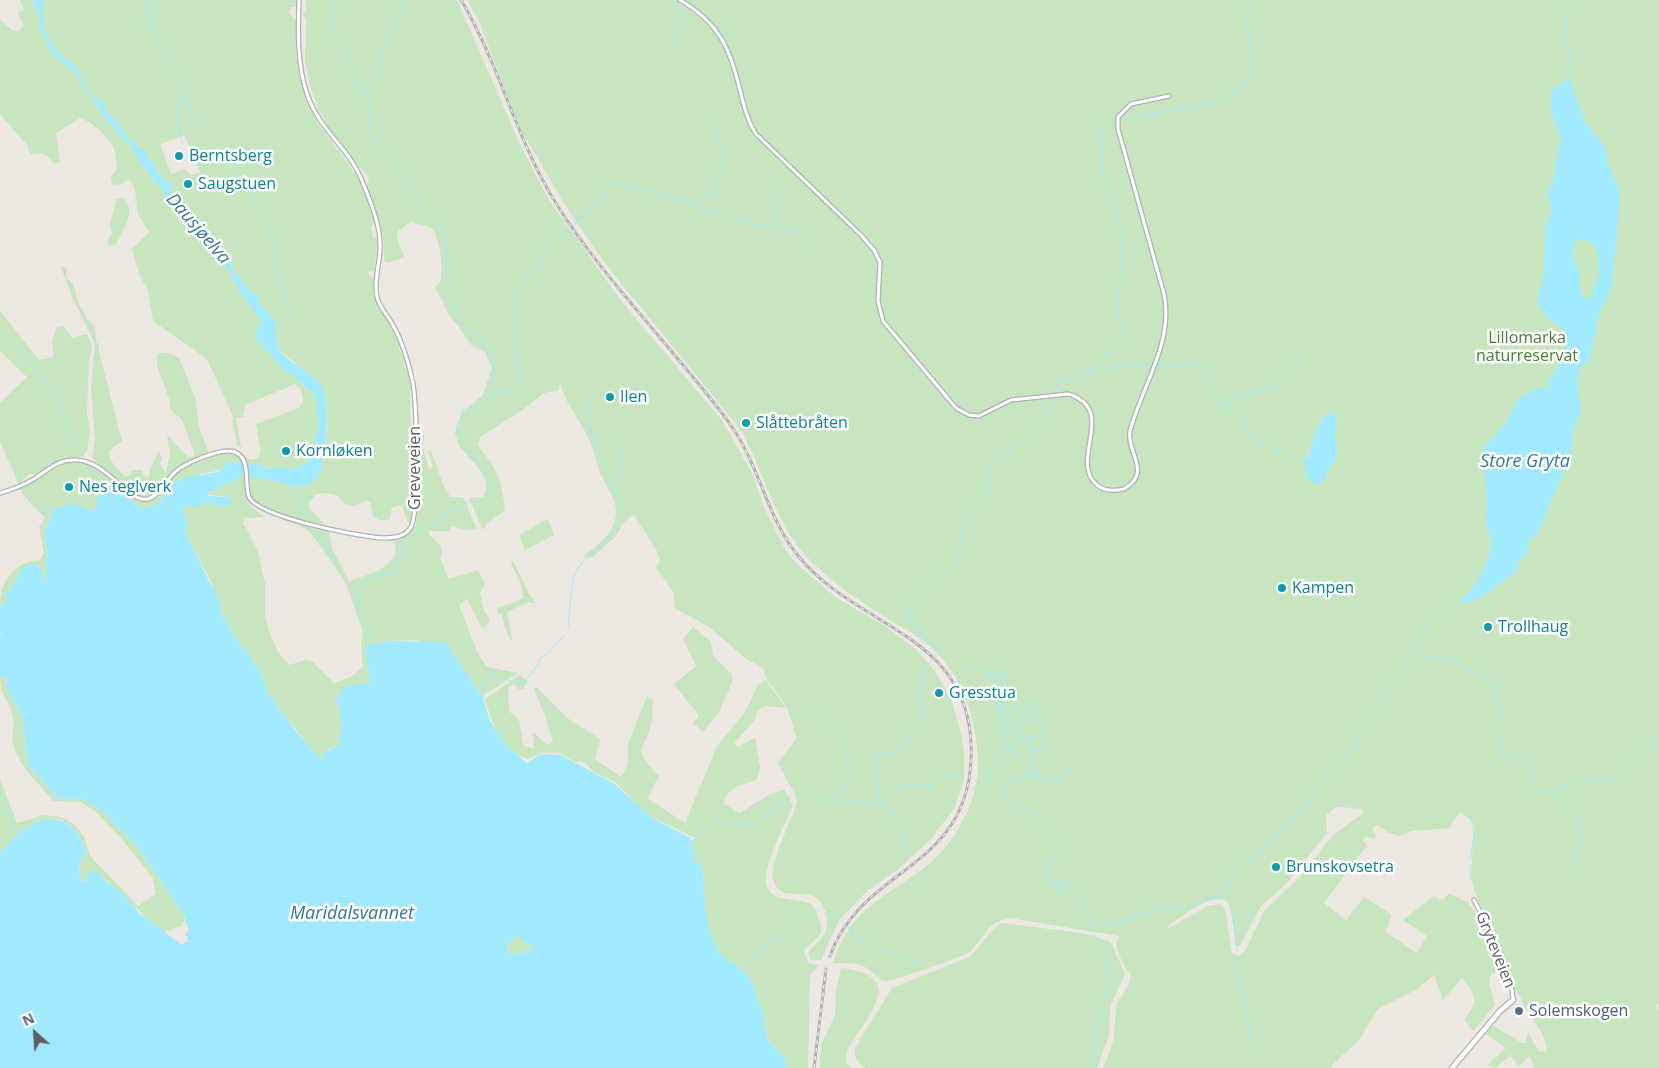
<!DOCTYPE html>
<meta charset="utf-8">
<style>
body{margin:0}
#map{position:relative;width:1659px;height:1068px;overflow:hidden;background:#ede8e2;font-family:"Open Sans",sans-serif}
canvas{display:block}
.north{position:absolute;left:10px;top:1008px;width:50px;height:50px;-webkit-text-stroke:4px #fff;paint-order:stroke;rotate:334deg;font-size:14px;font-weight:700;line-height:20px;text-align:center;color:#5b6063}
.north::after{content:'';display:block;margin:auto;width:18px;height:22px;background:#5b6063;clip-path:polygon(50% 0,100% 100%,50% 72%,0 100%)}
</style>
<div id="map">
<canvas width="1659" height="1068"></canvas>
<div class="north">N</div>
</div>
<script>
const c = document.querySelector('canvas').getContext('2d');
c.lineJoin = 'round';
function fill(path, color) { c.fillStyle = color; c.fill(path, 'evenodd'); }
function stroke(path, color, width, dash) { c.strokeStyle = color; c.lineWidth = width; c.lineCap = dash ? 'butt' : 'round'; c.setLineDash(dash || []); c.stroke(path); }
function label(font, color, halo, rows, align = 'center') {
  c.font = font + ' "Open Sans",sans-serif'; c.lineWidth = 5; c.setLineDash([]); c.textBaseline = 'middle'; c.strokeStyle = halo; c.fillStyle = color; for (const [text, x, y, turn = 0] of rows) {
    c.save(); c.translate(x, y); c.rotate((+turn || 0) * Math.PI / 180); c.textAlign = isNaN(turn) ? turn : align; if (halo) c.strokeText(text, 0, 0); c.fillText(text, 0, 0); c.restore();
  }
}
fill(new Path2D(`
 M20 0H32L38 13 40 28 51 52 74 72 104 117 132 148 139 162 160 187 170 206 230 272C237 292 255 307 263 327L260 329V341L263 345 282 367 295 374 296 379 308 390 315 392C321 409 319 460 300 468 290 472 283 466 273 469L269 467 247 466 245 457 252 460 258 458 261 451 256 424 299 408 303 401 301 389 295 384 245 405 243 417 236 418 241 448 237 446 235 431 233 428V416L207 359 153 321 148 290 139 274 132 249 149 232C146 226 141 221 139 215 134 203 139 189 129 180L118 185 112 184 111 177 117 169C116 162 116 155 114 149 110 138 91 121 80 118L56 133 60 162 54 164C49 155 41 151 31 155L27 145 0 114V19L11 30 18 31 24 26 17 13 24 10Z
 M43 0H297V7H291L289 13 297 22 296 57 301 85 307 101 318 124 357 175 375 223 371 227 373 238 378 239 374 271 368 272V274L374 280 377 304 390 323 404 360V367L410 377 411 524 407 521 403 507 398 505 392 508 389 520H379L373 516 371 503 367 500 354 506 345 504C338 493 329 492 316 494L309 503 310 509 325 525C301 519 237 513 249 475L300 487H306L320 471 327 432 326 401 311 376 280 351 276 343 275 324 232 269 228 254 203 225 197 227 177 210 169 188 174 186C169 182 162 180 158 175 149 164 145 153 135 143H132L116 120H113L100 101 93 97 75 66 58 53 49 39 43 27ZM184 135 200 172V173L191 175 184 169 171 174 160 144Z
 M306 0H457L519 142 549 200 625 306 722 420 753 475 765 510 785 549 798 565 837 598 885 626 916 649 934 670 951 699 961 733 964 753V781L954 809 930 840 896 871 868 890 839 920 821 960H811L808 954C812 945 823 940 826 930 828 924 827 917 825 911 814 878 781 909 773 879 769 862 792 821 797 802L796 796 778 763 797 738 787 707 766 678 764 669 745 658 709 627 675 608 674 593 656 567 660 560 657 551 634 515 624 522 616 536 593 557 582 558C594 547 611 537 615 520 620 502 607 489 600 473 596 461 594 448 588 437 579 418 564 402 560 382L559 390 544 393 521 411 480 437 478 445C497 470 502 479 505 511L488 522 483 530 469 498 483 497C495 477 472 463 461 448 458 444 457 438 455 433L462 413 483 395 492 368 485 352 471 345 459 327 450 317 435 287 440 283C443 268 441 241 432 228L411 222 397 232V238L404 257 388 263 384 260 383 233 366 188 369 178 335 138 318 108 310 86 305 61 306 19 303 16V12H306Z
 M467 0H1659V1004L1655 1005 1659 1009V1068H1534L1530 1056 1518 1066 1510 1056 1495 1068 1487 1065 1506 1048 1486 1034 1492 1025 1522 1043H1526L1528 1032 1539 1052 1546 1051C1549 1037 1533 1022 1527 1009L1524 1008 1521 998 1514 988 1496 935 1478 900 1471 879 1474 823 1460 812 1449 828 1411 831 1399 836 1389 833 1377 825 1372 828 1376 836 1374 838 1365 837 1363 841 1367 845 1324 903 1346 920 1364 897 1392 915 1385 932 1417 953 1427 936 1403 920 1434 896 1443 900 1449 893 1467 902 1475 912 1488 934 1502 970 1492 973C1486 984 1493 993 1495 1005L1473 1031 1465 1020C1467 1013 1470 1012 1473 1006 1478 997 1467 985 1462 978L1443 1000 1434 975 1417 989 1378 1009 1360 1039 1331 1066 1332 1068H1103L1113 1042 1117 1003 1129 984 1131 976C1124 965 1112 948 1119 936L1010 918C984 923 986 937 970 952 966 955 891 982 886 981 877 980 870 968 861 965 852 963 842 963 833 963 850 909 885 898 925 867 943 853 959 832 968 810 979 785 980 760 975 733 970 702 955 668 931 647 920 637 906 630 893 622 862 602 831 583 806 556 775 523 763 468 740 429L608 267 572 216 521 130 478 19ZM1328 414 1337 416 1335 435 1337 444 1336 460 1328 470 1326 479 1313 483 1306 472V460L1319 423ZM1342 807 1361 809 1364 813 1334 834 1299 878 1265 910 1245 951 1239 956 1232 954 1225 909 1221 904 1208 906 1167 929 1168 926C1184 915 1206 895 1226 900L1230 906 1236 943 1237 946H1240L1261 906 1287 883 1327 833 1326 815 1335 808Z
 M123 198C138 211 122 230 116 244L109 246 107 242 112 233 110 223 117 199Z
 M61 267 67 268 66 278 73 284 78 302 87 319 95 327 96 342 99 345V352L122 441 109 450C108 461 118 470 126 477L131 474 132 470H141L146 478 150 475V469L159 451 162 460 159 462 166 473 170 454 167 435 189 458 194 456 195 452C189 442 185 423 179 417 173 411 167 411 170 401L157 366 158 353H167L179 358 195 397 199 427 209 454C198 458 187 462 177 469 160 481 154 510 128 489 115 480 105 468 92 458L95 439 91 386 95 344 73 299Z
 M0 311 39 360 54 357 52 341 57 327 63 325 72 338 87 334 92 347 89 359 87 412 90 431 87 451 83 456 53 463 38 474H29L19 484 0 442V403L27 377 0 351Z
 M415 427 424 435 423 448 429 469 433 468 428 450 431 451 443 484 450 497H462L464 499 476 527 475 529 467 530 451 526 450 531H430L429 534 441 546 442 554 440 558 449 579 478 570 485 584 480 593 484 612 490 619 485 628 481 626 467 599 459 605 477 652 487 667 518 673 482 696 465 672 418 640 390 641 366 646 370 685 336 700C342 715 343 726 338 741L340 745 328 749 323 762 314 754 296 729 287 721 265 688 266 683 248 652 244 649 222 616 213 586 186 534 187 522 183 511 187 504 211 503 227 497 207 494 244 475 248 500 251 507 265 517 245 518 243 523 258 552 265 583V613L268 629 279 653 289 665 306 660 313 662 334 683 351 677 363 667 361 646 363 632 346 583 310 532 293 523 329 532 332 548 349 582C364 575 404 567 394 542L416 526 418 492Z
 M227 452 234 453 243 463 228 462 222 470 200 474 165 496 154 507 141 508 112 492 100 495 95 508 91 511 54 509 44 533 48 554 46 556V582L39 566 9 592 6 602 0 606C0 581 15 561 40 560L44 553 39 527 45 517 29 502 20 489C36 482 49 469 65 464 103 454 116 499 147 502L154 499 181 469Z
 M548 519 554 535 525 550 519 535Z
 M513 560 529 594 536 603 528 602 507 612 513 644 505 628 502 614H498L497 609 524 598 520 581 511 564Z
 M693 627 711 642 713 656 732 675 733 680 719 712 703 732 693 723 699 716 674 684 696 666 683 639Z
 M520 675 528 682 523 689H518L514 684 508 687 509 711 519 720 523 745 534 749 533 732 547 745 553 742 545 715 534 689 536 687 567 718 600 739 595 759 621 777 628 765V744L647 696 654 701C651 708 653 713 652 720 646 752 629 745 659 776L647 798 685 823 717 746 746 711 758 685 766 680 786 708 766 706 758 710 754 721 734 743 738 747 755 737 760 768 757 779C742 786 729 786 723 803L739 813 769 795 784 789 793 805C785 825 765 861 766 881 767 904 798 897 810 904 815 907 817 912 818 917 820 921 822 927 821 932 818 940 808 944 804 952L808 963 819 965 810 975 808 1068H787V1062C783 1056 770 1044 768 1039 761 1018 758 993 746 974 740 965 728 963 722 955 702 932 704 896 703 867L685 858 695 838 648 815 616 783 592 771 588 765 581 761 575 762 558 752 541 753 528 759C500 751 493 724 485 699Z
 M4 676H7L6 688 21 714 29 766 57 798 82 799 96 806 139 848 185 918 182 925 165 932 159 930 98 872 83 882C77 871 78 862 86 852 80 834 69 816 46 819 38 821 31 830 21 830L0 853V779L17 823 44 815 61 817 74 824 84 836 90 856 138 906 156 894 153 878 121 838 95 811 80 802 53 801C39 782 19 768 13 744 11 735 15 726 13 717 10 701 0 697 0 677Z
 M1002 923 1081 933 1109 941 1112 944 1125 974 1110 1007 1109 1035 1097 1068H866C857 1063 854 1059 855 1048L892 988 969 957C981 947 988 931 1002 923Z
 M516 936 522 937 523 941 534 947 520 954 508 953 507 944Z
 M841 968C913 976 862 1020 846 1054V1062L851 1068H820L821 1045 835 1015 836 990Z`), '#c7e5be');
fill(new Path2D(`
 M32 0H43V27L49 39 58 53 75 66 93 97 100 100 113 120H116L132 143H135L148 156V161L153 160 156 173 174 186 173 188 171 187 169 188 177 210 197 227V222L199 225H205L228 254 232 269 252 294H259L258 303C264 308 272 315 275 323 278 332 274 341 279 350 291 366 316 372 324 391 329 404 326 459 320 471 316 480 309 487 300 487L244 475 207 494 208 496 227 497 232 500V503L224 507 207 503 192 508 187 504 183 511 187 522 186 534 211 585 216 591V597L219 598 222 616 244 649 248 652 266 683 265 688C282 715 301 739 323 761V753L340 745 338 741C343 726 342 715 336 700L343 687 363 683 370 685 365 646 390 641 445 642 483 698 490 721 510 749 527 763 541 754 560 755 615 784 651 817 690 838V841L696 839 690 847 695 851 693 859 703 867C704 893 704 938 724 957 732 965 744 968 750 979 755 990 759 1003 763 1015 765 1023 765 1034 769 1041 774 1051 787 1054 787 1068H0V853L21 830C29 830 32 824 39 821 63 814 79 829 86 852 78 862 77 871 83 882L87 881 86 876 89 872H98L107 882 122 893 140 914 182 945 185 942 192 943 187 941 188 936 185 935 189 930 185 918 139 848 96 806 82 799 57 798 29 766 21 714 6 688 7 676 0 677V633L5 638 0 632V606L6 602 7 590 9 592 22 569 31 564 39 566 46 581V556L48 554 44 533 54 509 73 503 91 511 95 508 98 496C114 487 130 497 141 508L154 506 156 502H160C166 496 167 488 174 483 183 476 206 475 217 472 223 471 223 465 228 462L243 463 244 467 252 463 273 469 281 467 292 470 307 463 314 449 318 424 315 392 309 390 296 379 295 374H288L257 340 254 330 263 327C255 308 237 293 230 272L170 206 160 187 139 162 132 148 104 117 74 72 51 52 40 28 38 13ZM516 936 521 937 523 941 534 947 521 954 508 953 507 945Z
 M1569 78 1585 122 1607 150V161L1618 189 1620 200 1612 283 1606 302 1600 310 1589 362 1581 365 1577 381 1581 412 1575 426 1570 457 1538 533 1528 542 1527 554 1517 563 1518 569 1513 574 1479 599 1462 604 1461 599C1475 588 1492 560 1491 542 1490 529 1482 520 1487 508L1483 448 1507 422 1512 408 1521 397 1536 389 1546 387C1554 373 1577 337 1556 324 1546 318 1540 313 1538 301 1537 294 1542 285 1543 278 1547 255 1541 230 1552 210L1547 194 1553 181 1560 138 1552 114 1550 94 1552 90ZM1578 238 1593 243C1603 260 1598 284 1589 300L1582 296 1578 268 1575 265 1573 245Z
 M1334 413 1337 416 1335 435 1337 444 1336 460 1328 470 1324 482 1313 484 1307 476 1303 460 1308 457C1312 444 1317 414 1334 413Z`), '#a1eafe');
stroke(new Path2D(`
 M146 0 157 41 176 70 191 112 197 118 208 119
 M407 0 385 44 377 75 365 86 371 112 368 124 372 137 381 144 390 162 409 183 426 211 438 220 444 237 449 273 447 274
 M676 0 684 24C678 32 671 38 677 48
 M687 0 714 22 725 36
 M147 2H153
 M333 3 337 12 327 26C330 37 334 41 343 45L344 53 351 65 355 90 367 96
 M149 12 156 13
 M133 23 139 20 150 19
 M726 39 730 49
 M723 54 726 52
 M1569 78 1567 70 1571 50 1565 46 1564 41 1568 31 1566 15 1572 0
 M1124 119 1215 103 1224 101C1230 92 1240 91 1247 81 1257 65 1249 48 1248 31 1247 21 1248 10 1249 0
 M184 145C175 127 175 113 185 94
 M229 149 263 219
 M693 203 701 197H714L712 187C734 156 716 149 716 118
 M264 222 273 239 278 261 275 266C278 275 293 306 287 315 285 319 277 322 273 324
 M574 226 577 220 591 210 598 199 603 197 609 186 620 183 632 189 649 190 673 200 693 203 701 210 723 211 753 225 763 226 770 231 793 229 803 232 815 244
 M763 226 777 218 778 211 768 187V183
 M447 278 452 282 446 293V298L464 326 484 338 485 349 488 351 496 372 477 406
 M0 334C31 365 59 387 66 431 67 438 77 446 80 453
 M1156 365 1204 367 1208 388 1224 406 1237 416 1244 429 1256 441 1303 460
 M1086 373 1100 374 1122 363 1151 365
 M1055 391 1059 381 1091 370 1097 361 1123 344 1125 338C1122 326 1116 309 1118 297 1121 275 1123 250 1120 228 1118 210 1105 196 1103 178 1101 163 1107 147 1100 132L1104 120
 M585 401 592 434 608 473
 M1222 402C1255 387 1283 396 1298 355
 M88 467 107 482 112 492
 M294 485V498L310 521
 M469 502C518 504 466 449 458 435 456 432 457 428 457 424L461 420 462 410 488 403 492 397 518 387 521 380C513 350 518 318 514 288L540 265 541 256 546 249 545 243 555 235H561L569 229
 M36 505 53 511
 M315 529 336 562
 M911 609 919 624 920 635
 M568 627C570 614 571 582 575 573 587 551 625 535 619 506 618 499 613 491 610 485L617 482 622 465 620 440
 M365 646 369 637 357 604 358 598 354 594 360 584 373 576 379 579 382 573H393L398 564V559L404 554 407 545 417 535V529L431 523 437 525 442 520 444 514 465 503
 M1413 654 1459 662 1466 669 1480 674 1482 680 1488 683
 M938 656 937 648C925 638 906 632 906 613L929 585 958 558 961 544V532L982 490 989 493 988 468 992 465 995 456C1005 452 1015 450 1020 440L1027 438 1030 429 1054 408V398
 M973 661 976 668 993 677
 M965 663 972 673
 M999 670 1007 706 1001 716
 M993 671 1005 750
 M990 675V668
 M1491 682H1498L1495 691 1504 723 1501 730
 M1010 684 1020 718
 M998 696 1007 679 1002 663
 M1001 697 1003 711
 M483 698 485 683 493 675 522 685 539 663 540 658 546 655 564 636
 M1025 713 1028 696
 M811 714C829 719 835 726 842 743
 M1035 715 1045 736 1042 748
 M1022 726 1039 711
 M1041 727 1048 715
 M1007 728 1012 707
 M1003 732 1034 707 1035 699
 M1499 735 1501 754 1528 762C1534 776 1526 782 1541 795L1587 778 1602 784 1609 783 1640 758 1652 740 1659 735
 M1021 741V722
 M1013 744 1016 730
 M1010 749 1020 756
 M1031 753 1046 746
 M1029 773 1032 769 1030 738
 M987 774 1005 750 1037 734
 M1033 774 1048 762V756
 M1002 786 1029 774 1044 780 1063 779 1073 769
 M972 789 978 788 986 775 996 780 1002 787 1011 805 1029 808 1034 812 1061 847 1060 851 1053 854C1046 869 1046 877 1056 890L1069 886
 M0 791 12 825 20 831
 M813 794 823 800H846L870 805 888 799 904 785H931L954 774 962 782
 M1551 794 1578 824 1579 839 1574 855 1579 874
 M830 800C852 786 851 769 844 747
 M885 801 888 805V817L904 837 908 854
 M877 803 880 786 875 775 878 769 876 755 894 753 907 740 923 708 920 689 921 680 926 666 932 661
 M696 839 712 820 744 826 754 825 792 795
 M1470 860 1474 834 1471 815
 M1470 865V877
 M917 870 923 875 926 884
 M1051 881 1066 882 1075 891H1080L1081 902 1090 921 1102 927H1114L1139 914 1147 913 1167 906 1188 909 1225 892 1236 867 1242 862 1259 855 1284 826 1302 812 1329 771 1345 754 1357 746V732L1360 726 1380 710 1383 689 1394 680 1413 654 1411 645 1423 628 1460 601
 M1217 896 1229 903 1231 906 1237 951
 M823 908 825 907 844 923
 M1090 921 1092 930
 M847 925C860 949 896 955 919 963
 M1239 956 1236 964 1250 1031 1248 1046
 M742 970 771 941 778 940 791 926 820 909
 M1092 1068 1095 1051 1094 1027 1105 995 1112 990C1106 980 1114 958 1101 951L1099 939 1093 935`), '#a1eafe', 1);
const minor = new Path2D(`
 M680 0C719 23 730 48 740 90 744 106 747 120 756 134L861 235 874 250 880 262 878 301 883 321 956 408 969 415 979 416 1011 400 1068 394C1119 409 1068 461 1097 485 1105 492 1115 491 1124 489 1153 472 1126 453 1130 431 1142 386 1174 342 1164 294L1118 129V117L1131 104 1169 96
 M0 493C12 490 23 485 34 479 48 470 58 459 76 460 109 461 126 503 148 499 159 496 166 481 174 473 183 464 225 445 237 453 251 461 244 484 249 497 258 517 360 537 383 538 394 538 405 537 411 527 419 513 417 398 412 379 408 361 400 336 390 320 385 312 379 306 377 297 373 279 381 262 380 244 380 223 369 198 361 178 347 146 320 131 307 94 297 64 298 32 299 0
 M1474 900C1487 924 1513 974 1513 1000`);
const tertiary = new Path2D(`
 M1452 1068 1500 1011 1513 1000`);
stroke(minor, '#aeb2b5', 5.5);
stroke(tertiary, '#aeb2b5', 7);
stroke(minor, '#fff', 3);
stroke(tertiary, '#fff', 4.5);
const rail = new Path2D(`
 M461 0C500 65 516 140 557 205 593 262 640 313 683 365 700 386 719 407 734 430 761 471 768 520 799 557 860 631 977 634 971 760 966 871 861 867 830 956
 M814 1068 826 969`);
stroke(rail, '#b1b2b3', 3);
stroke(rail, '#fff', 1, [4]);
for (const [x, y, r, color] of [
 [179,156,5,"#0f9aa8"],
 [188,184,5,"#0f9aa8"],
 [610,397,5,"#0f9aa8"],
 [746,423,5,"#0f9aa8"],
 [286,451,5,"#0f9aa8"],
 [69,487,5,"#0f9aa8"],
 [1282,588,5,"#0f9aa8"],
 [1488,627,5,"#0f9aa8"],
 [939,693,5,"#0f9aa8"],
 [1276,867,5,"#0f9aa8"],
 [1519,1011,5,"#5c6f8a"]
]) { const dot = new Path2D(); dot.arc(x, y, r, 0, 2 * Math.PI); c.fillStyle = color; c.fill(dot); stroke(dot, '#fff', 2); }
label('16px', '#0d838f', '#fff', [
 ["Berntsberg",189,156],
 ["Saugstuen",198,184],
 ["Ilen",620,397],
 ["Slåttebråten",756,423],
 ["Kornløken",296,451],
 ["Nes teglverk",79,487],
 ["Kampen",1292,588],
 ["Trollhaug",1498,627],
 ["Gresstua",949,693],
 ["Brunskovsetra",1286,867]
], 'left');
label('16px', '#418134', '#fff', [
 ["Lillomarka",1527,338],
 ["naturreservat",1527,356]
]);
label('16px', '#5b6063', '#fff', [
 ["Greveveien",415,468,-90],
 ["Gryteveien",1495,950,68]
]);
label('16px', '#4e5e75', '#fff', [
 ["Solemskogen",1529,1011]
], 'left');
label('italic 18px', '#377a96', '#fff', [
 ["Dausjøelva",198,229,49],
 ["Store Gryta",1525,462],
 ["Maridalsvannet",352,914]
]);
</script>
